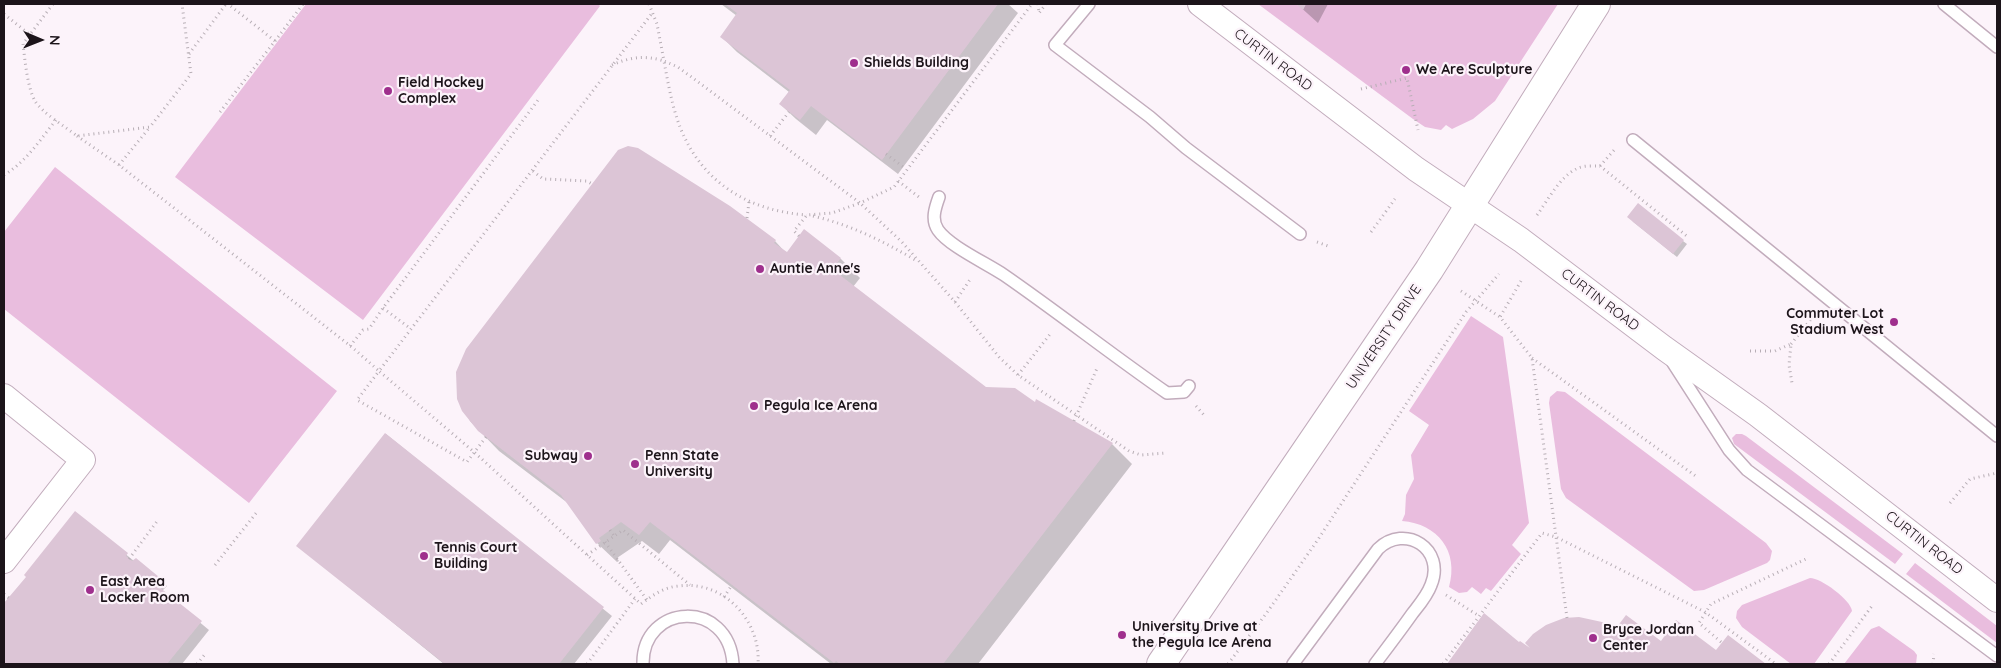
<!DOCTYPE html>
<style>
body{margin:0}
#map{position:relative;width:2001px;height:668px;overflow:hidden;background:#fcf3fa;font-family:Quicksand,sans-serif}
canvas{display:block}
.frame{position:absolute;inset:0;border:5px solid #1c141a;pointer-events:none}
.north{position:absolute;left:15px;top:15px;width:50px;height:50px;-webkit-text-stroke:4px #fcf3fa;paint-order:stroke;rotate:91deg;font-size:14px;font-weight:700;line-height:20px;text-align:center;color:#1c141a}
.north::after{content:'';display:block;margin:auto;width:18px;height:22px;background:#1c141a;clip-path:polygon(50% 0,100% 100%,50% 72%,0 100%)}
</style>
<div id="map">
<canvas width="2001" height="668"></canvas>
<div class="frame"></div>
<div class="north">N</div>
</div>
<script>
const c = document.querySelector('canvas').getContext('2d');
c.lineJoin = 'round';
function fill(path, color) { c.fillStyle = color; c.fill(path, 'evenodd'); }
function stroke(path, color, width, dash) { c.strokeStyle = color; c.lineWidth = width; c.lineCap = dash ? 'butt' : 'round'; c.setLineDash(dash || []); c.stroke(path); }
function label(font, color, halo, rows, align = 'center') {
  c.font = font + ' Quicksand,sans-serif'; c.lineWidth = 4.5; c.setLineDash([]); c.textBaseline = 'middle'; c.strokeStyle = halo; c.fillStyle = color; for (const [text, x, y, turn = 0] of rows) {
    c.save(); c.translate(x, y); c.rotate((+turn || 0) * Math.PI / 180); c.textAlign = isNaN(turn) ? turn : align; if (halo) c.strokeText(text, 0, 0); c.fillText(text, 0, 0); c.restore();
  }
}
fill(new Path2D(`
 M306 4H598L600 6 363 320 175 177Z
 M1258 4H1296L1303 9 1306 4H1558L1495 101 1473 119 1452 129 1446 125 1441 130 1425 127 1413 119Z
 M55 167 337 391 249 503 4 309V232Z
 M1471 316 1503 337 1529 523 1512 545 1521 554 1491 591 1486 588 1481 594 1472 587 1467 592 1459 593 1449 587C1459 551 1438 524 1402 521L1405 514 1406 495 1414 479 1411 455 1429 425 1409 411Z
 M1557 391 1565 392 1766 543 1772 551 1770 560 1767 563 1704 590 1694 591 1566 498 1561 489 1549 403 1550 397Z
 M1736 434H1742L1746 436 1903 554 1895 564 1734 444 1732 438Z
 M1915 563 1997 626V643L1906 574Z
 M1810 578C1821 578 1851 600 1852 611L1814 664H1791L1742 627 1736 618 1737 611 1742 605Z
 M1879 626 1914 651 1917 655 1916 664H1844L1871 629Z`), '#e9bdde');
fill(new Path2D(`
 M721 4H1008L1018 13 898 174 827 120 816 135 796 119 780 104 789 92 737 52 722 37 737 16Z
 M1297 4H1328L1318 23Z
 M1632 221 1683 241 1687 244 1677 257Z
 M804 231 841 259 860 278 853 287 986 388 1036 404 1037 401 1112 444 1132 464 978 664H831L670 540 659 554 642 541 617 558 619 561 617 562 597 543 569 504 499 451 470 421 459 398 775 241 787 254Z
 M386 434 612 616 574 664H444L298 546Z
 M75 513 134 561 158 578 167 586 162 591 209 630 182 664H4V605L5 606Z
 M1485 615 1519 644 1535 653 1613 630 1661 643 1716 652 1728 636 1765 664H1448Z`), '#0003');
fill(new Path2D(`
 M725 4H998L882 160 811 106 800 120 779 104 790 90 720 37 737 13Z
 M1296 4H1306L1303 10Z
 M628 146 638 148 730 206 776 240 774 243 787 252 804 229 841 258 832 269 986 387 1015 388 1035 402 1036 399 1113 443 943 664H840L836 661 834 663 650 522 639 535 621 522 599 538 601 541 596 544 561 495 478 431 462 411 457 399 456 372 466 349 618 150Z
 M1638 203 1684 240 1673 254 1627 217Z
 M385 433 604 607 559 664H445L296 546Z
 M75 511 128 553 126 556 132 561 136 558 159 577 154 583 202 621 167 664H4V603L26 577 24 575Z
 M1484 613 1519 642 1520 641 1530 648 1525 643 1533 634 1546 625 1564 618 1579 617 1602 622 1614 629 1611 635 1626 615 1661 641 1676 620 1716 650 1728 635 1766 664H1447Z`), '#dcc5d6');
const service = new Path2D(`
 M1089 4 1055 45 1150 117 1186 148 1300 234
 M1944 4 1997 47
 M1633 140 1997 436
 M939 197C935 208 931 220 938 230 949 246 986 263 1004 275 1059 313 1112 355 1167 393L1184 392 1189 386
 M1673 363 1729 450 1747 470 1997 656
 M643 664C642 603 729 598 733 664
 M1293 664 1378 549C1405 523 1446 549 1431 585 1427 596 1419 605 1412 614 1400 631 1387 648 1375 664`);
const minor = new Path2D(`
 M1200 4 1416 169 1521 240 1664 348 1758 415 1997 600
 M4 396 83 460 4 561`);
const secondary = new Path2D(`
 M1161 664 1429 270 1596 4`);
stroke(service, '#c2acbc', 14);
stroke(minor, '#c2acbc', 26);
stroke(secondary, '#c2acbc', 30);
stroke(new Path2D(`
 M53 4 23 44C25 60 27 86 35 101 41 112 67 128 77 136L150 127 191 74 182 4
 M649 4 657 24 664 61 678 67 860 203 894 187 1032 4
 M1038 4 1039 13 1046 4
 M4 14 29 34
 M275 41 303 4
 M189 54 226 4
 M612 65C630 57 645 55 664 61 668 83 672 106 680 127 702 183 749 211 807 215
 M1361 89 1407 78 1418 130
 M220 112 275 41 228 4
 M77 136 119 165 353 348 379 371 653 12
 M770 136 789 112
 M886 154 906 169
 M119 165 150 127
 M1600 166 1616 148
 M533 171 543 179 587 181 592 184
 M4 175C26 162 40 140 56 120
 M898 181 919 197
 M1537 215C1548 200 1559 178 1576 169 1583 165 1593 166 1600 166L1688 237
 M813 216C851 225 883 241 917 261
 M747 218 749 202
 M1371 232 1395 199
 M799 236 794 231 807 215 832 213 860 203 902 242 955 302 999 357 1018 375 1129 451 1141 455 1166 453
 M1317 242 1328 246
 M1521 281 1500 317 1532 358 1567 618
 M1461 291 1500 317
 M955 302 971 278
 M383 308 411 329
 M1791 344 1816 313
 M350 346 363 330 369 329 383 308 538 100
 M1750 351H1775L1791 344 1789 365 1792 383
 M1532 358 1697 477
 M1018 375 1051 333
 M1196 406 1204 415
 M1074 421 1098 366
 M486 437 467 462 357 400 379 371 474 452 641 604C653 595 664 587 679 586 724 580 761 621 758 664
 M1950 503 1970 479 1997 473
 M610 530 614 536
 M605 542 647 600
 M587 555 623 530 690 585
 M129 559 158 520
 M215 565 257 512
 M4 594 9 598
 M1446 595 1479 616
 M724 597 732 585
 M1721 642 1699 623 1711 604 1808 558
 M197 664 206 653
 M587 664 635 599
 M1228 664 1268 611 1317 541 1466 312 1499 274
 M1443 664 1542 533 1556 537 1705 612 1776 664
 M1829 664 1872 606
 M1933 664 1934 654`), '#b7aeb5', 3, [1, 4]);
stroke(service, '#fff', 11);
stroke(minor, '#fff', 24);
stroke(secondary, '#fff', 28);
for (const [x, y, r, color] of [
 [854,63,5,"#9f2f8d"],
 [1406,70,5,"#9f2f8d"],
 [388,91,5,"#9f2f8d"],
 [760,269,5,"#9f2f8d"],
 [1894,322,5,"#9f2f8d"],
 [754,406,5,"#9f2f8d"],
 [588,456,5,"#9f2f8d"],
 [635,464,5,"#9f2f8d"],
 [424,556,5,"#9f2f8d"],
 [90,590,5,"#9f2f8d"],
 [1122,635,5,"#9f2f8d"],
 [1593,638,5,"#9f2f8d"]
]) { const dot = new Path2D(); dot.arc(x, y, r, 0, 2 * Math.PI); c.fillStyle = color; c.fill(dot); stroke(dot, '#fcf3fa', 2); }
label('14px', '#1c141a', '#fcf3fa', [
 ["CURTIN ROAD",1273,60,37],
 ["CURTIN ROAD",1600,300,37],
 ["UNIVERSITY DRIVE",1384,337,-56],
 ["CURTIN ROAD",1924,543,38]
]);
label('bold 14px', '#1c141a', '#fcf3fa', [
 ["Shields Building",864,63],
 ["We Are Sculpture",1416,70],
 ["Field Hockey",398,83],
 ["Complex",398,99],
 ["Auntie Anne's",770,269],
 ["Commuter Lot",1884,314,"right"],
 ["Stadium West",1884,330,"right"],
 ["Pegula Ice Arena",764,406],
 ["Subway",578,456,"right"],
 ["Penn State",645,456],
 ["University",645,472],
 ["Tennis Court",434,548],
 ["Building",434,564],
 ["East Area",100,582],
 ["Locker Room",100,598],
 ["University Drive at",1132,627],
 ["the Pegula Ice Arena",1132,643],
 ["Bryce Jordan",1603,630],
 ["Center",1603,646]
], 'left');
</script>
